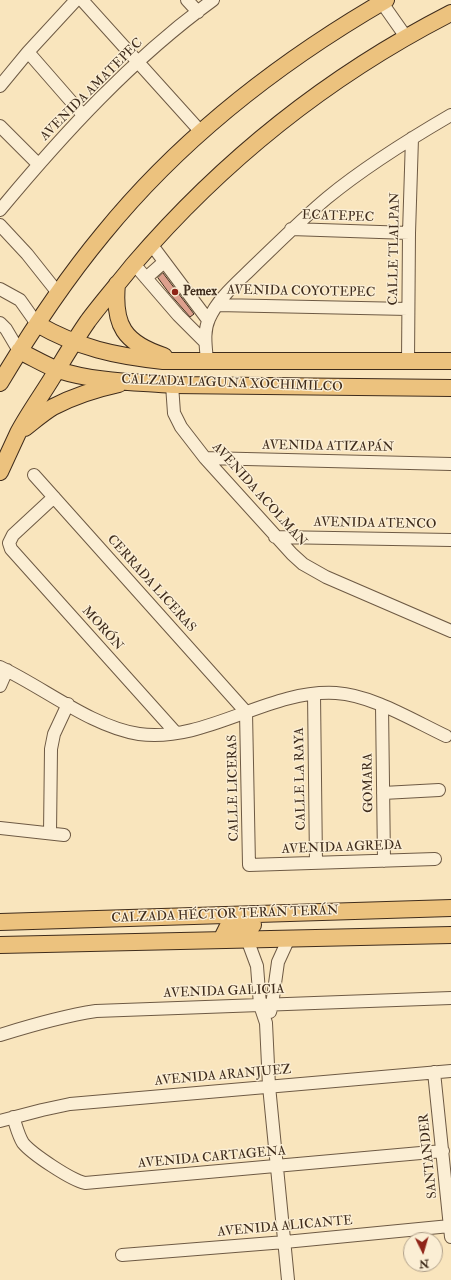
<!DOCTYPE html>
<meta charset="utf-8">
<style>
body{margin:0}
#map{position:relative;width:451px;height:1280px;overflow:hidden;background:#f9e5bd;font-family:"IM FELL Double Pica",serif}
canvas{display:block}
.north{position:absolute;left:403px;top:1232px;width:40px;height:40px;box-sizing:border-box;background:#fbeed4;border:1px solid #b0a08a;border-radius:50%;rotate:175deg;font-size:11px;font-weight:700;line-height:16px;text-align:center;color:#3f2c1c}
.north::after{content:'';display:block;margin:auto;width:14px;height:18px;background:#8f2418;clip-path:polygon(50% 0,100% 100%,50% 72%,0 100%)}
</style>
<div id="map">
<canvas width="451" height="1280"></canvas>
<div class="north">N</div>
</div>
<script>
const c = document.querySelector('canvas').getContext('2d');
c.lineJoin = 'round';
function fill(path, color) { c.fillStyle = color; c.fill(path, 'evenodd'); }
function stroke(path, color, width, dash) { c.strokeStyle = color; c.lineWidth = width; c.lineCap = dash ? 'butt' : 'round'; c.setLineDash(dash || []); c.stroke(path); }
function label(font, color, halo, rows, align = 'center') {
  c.font = font + ' "IM FELL Double Pica",serif'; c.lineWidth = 3; c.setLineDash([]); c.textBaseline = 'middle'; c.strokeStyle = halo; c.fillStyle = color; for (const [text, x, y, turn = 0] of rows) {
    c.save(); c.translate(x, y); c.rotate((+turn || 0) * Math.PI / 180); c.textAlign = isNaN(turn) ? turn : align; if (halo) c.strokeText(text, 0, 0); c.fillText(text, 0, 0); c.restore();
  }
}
const building = new Path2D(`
 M163 273 194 314 190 317 169 293 158 278Z`);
fill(building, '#dda08d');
stroke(building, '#3f2c1c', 1);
const minor = new Path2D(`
 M82 0 201 132
 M187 0 198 12
 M380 0 406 37
 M28 52 83 115
 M0 86 28 52 76 0
 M0 126 38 164
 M0 210C64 133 132 59 213 0
 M0 225 27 254 58 293
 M291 229 409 233
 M151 244 208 320
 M134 264 178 315 205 342
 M146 278 164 262
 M0 289 20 300 37 324
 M217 305 408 309
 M0 323 6 329 19 351
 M207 361C206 347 203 332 209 319 218 298 238 282 254 266 278 243 302 219 327 198 366 166 408 140 451 115
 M408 361 409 233 412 138
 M172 385 174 413 181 427 205 458 292 554 303 564 326 577 451 631
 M205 458 451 464
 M34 475 246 712 249 865 435 859
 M54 497 13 535 9 543 11 549 176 733
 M275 537 451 540
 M0 667C43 687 92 727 139 734 207 743 268 689 336 693 372 695 414 721 446 736
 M0 686 7 670
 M314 694 316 863
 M382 706 384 861
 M383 793 439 790
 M0 828 64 835
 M50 833 51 749 54 734 68 704
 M247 939 257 966 260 1005 266 1023 269 1086 288 1280
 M270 1012 272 1005 278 962 289 938
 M0 1035C32 1025 63 1016 96 1011L451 998
 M434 1072 451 1237
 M13 1117C16 1125 18 1135 23 1143 32 1154 71 1180 85 1183L443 1151
 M0 1121 42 1110 70 1104 451 1071
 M122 1255 285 1242 450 1226`);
const major = new Path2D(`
 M117 284C113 325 124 343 164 356
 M37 324C79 348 115 356 163 361H451
 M19 351C32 357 45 365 58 370 95 382 135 382 172 385L451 388
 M0 383C31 331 65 280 103 234 181 138 279 62 386 0
 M25 428C34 421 43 413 53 407 74 396 96 389 119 384
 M0 472C6 459 12 446 18 433 27 416 39 399 49 383 62 362 74 341 88 321 102 302 118 284 133 265 223 160 328 76 451 13
 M0 922 451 908
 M221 940 227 928 230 926 253 925
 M0 945 451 935`);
stroke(minor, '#6e5a44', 14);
stroke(major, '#3f2c1c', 18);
stroke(minor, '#fbeed4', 12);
stroke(major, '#ecc27e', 16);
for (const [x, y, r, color] of [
 [175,292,4,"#8f2418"]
]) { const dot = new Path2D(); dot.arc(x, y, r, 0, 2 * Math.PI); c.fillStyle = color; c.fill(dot); stroke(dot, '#fbeed4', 1.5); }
label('13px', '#3f2c1c', '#fbeed4', [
 ["AVENIDA AMATEPEC",92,90,-45],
 ["ECATEPEC",338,217,2],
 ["CALLE TLALPAN",395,249,-89],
 ["AVENIDA COYOTEPEC",301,292,1],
 ["CALZADA LAGUNA XOCHIMILCO",232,384,2],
 ["AVENIDA ATIZAPÁN",328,447,1],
 ["AVENIDA ACOLMAN",259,495,48],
 ["AVENIDA ATENCO",375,524,1],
 ["CERRADA LICERAS",151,584,48],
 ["MORÓN",102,629,48],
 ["CALLE LA RAYA",301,779,-91],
 ["GOMARA",369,783,-91],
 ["CALLE LICERAS",234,788,-91],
 ["AVENIDA AGREDA",342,848,-2],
 ["CALZADA HÉCTOR TERÁN TERÁN",225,915,-2],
 ["AVENIDA GALICIA",224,992,-2],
 ["AVENIDA ARANJUEZ",223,1076,-5],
 ["SANTANDER",429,1156,-96],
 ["AVENIDA CARTAGENA",212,1158,-5],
 ["AVENIDA ALICANTE",285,1227,-5]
]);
label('bold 13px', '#3f2c1c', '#fbeed4', [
 ["Pemex",183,292]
], 'left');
</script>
